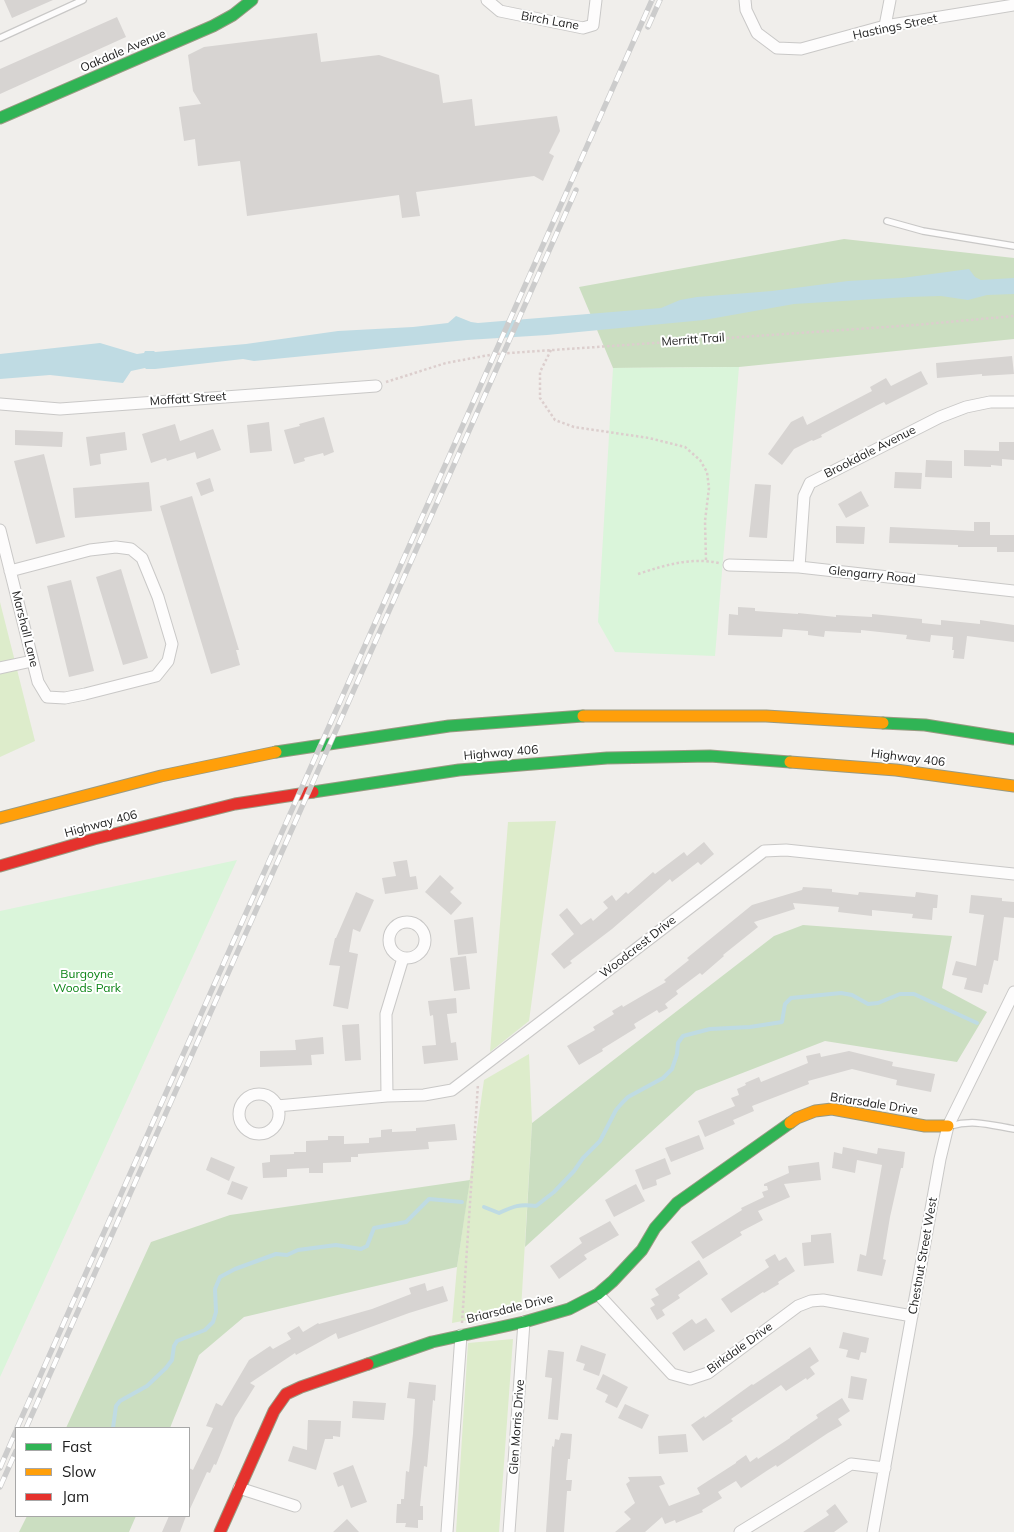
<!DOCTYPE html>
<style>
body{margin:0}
#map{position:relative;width:1014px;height:1532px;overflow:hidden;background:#f0eeeb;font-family:Mulish,sans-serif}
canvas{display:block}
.legend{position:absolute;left:15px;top:1427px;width:175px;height:90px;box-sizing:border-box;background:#fff;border:1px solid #a7a7a7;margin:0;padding:6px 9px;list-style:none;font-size:15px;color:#222}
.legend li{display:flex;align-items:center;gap:10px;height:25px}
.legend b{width:25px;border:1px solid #a7a7a7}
</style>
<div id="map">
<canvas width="1014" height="1532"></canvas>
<ul class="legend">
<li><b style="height:6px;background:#30b455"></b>Fast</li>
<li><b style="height:6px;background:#ff9f0a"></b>Slow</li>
<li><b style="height:6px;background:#e5322d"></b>Jam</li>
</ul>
</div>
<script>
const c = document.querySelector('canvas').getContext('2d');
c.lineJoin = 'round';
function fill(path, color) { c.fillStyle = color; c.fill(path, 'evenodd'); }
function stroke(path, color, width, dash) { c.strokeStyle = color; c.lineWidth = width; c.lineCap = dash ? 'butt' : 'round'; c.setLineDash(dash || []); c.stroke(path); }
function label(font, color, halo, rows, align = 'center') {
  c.font = font + ' Mulish,sans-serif'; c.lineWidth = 4; c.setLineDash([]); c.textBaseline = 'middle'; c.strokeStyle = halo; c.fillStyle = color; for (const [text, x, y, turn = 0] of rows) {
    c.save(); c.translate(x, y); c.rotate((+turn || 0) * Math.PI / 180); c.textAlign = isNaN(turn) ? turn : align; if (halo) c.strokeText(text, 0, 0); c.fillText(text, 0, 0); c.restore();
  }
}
fill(new Path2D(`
 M0 602 35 741 0 757Z
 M556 821 529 1021 490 1052 508 822Z
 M529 1054 532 1123 521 1310 452 1323 457 1267 484 1080Z
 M513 1339 499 1532H456L468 1343Z`), '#ddeccb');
fill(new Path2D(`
 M844 239 1014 258V339L739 367 613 368 579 287Z
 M803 925 952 936 942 988 987 1012 957 1062 825 1041 696 1091 525 1247 532 1123 774 936Z
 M470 1180 457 1267 244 1317 199 1355 170 1428H66L151 1242 230 1215Z
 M27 1516H136L129 1532H19Z`), '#cbdec1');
fill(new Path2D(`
 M739 367 715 656 615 652 598 622 613 368Z
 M237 860 0 1377V911Z`), '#daf5da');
fill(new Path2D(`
 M969 269 975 277 981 280 1014 278V294L987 295 968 300 941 296 908 297 794 304 704 320 547 335 467 340 254 361 243 359 155 369H146L145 368 131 371 123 383 50 375 0 379V354L100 343 137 354 144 353 145 351H154L155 352 246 344 338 331 413 327 448 323 456 316 471 322 478 323 661 308 680 300 697 297 772 291 848 281 902 278Z`), '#bfdbe3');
stroke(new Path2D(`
 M484 1207 499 1213C514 1206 519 1204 536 1206L554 1192 574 1171 583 1158 600 1141 616 1110 622 1103 628 1097 663 1078 672 1069 677 1054 678 1043 683 1036 710 1029 750 1027 782 1022 785 1004 791 998 841 993 852 995 868 1004 878 1003 900 994H914L977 1023
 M113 1428 116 1406 120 1401 147 1386 166 1368 172 1360 174 1346 177 1341 205 1330 213 1322 216 1312 215 1289 220 1277 235 1269 276 1254 287 1255 298 1250 336 1245 361 1249 367 1246 374 1228 406 1222 429 1199 462 1202`), '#bfdbe3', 4);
fill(new Path2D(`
 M4 0H53L12 18Z
 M117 17 126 37 0 94V69Z
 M317 33 321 62 379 55 439 75 443 103 472 99 475 126 557 116 560 131 549 153 554 156 543 181 534 176 416 192 420 216 402 218 399 195 247 216 240 161 198 166 195 139 184 141 179 107 201 104 193 91 188 55 204 47Z
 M1012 356 1014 374 982 376V374L937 378 936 363Z
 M921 371 928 384 886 405 884 402 876 406 821 435 822 437 813 441 812 440 794 449 782 465 768 454 791 422 803 416 807 425 872 391 870 387 886 378 891 386Z
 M324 417 334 452 324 456 323 453 304 458 305 461 294 464 284 430 300 426 299 424Z
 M269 422 272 451 250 453 247 425Z
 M175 424 180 441 213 429 221 450 197 459 195 452 167 461 166 458 151 463 142 434Z
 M15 430 63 432 62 447 15 445Z
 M125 432 127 450 100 454 101 464 90 466 86 437Z
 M999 442H1014V460L1002 459V466L991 465V467L964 466V450L999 451Z
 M44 454 65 537 36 544 14 461Z
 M926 460 952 461V478L925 477Z
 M895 472 922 473 921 489 894 488Z
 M210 478 214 491 201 496 196 483Z
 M149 482 152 511 75 518 73 488Z
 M755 484 771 485 767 538 749 537Z
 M861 491 869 506 846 518 838 504Z
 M192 496 239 650H236L240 665 211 674 160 506Z
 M974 522H990V535H1014V552H997V547H958V545L889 543 890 527 974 531Z
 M836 526 865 527 864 544 836 543Z
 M121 569 148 658 123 665 96 577Z
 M71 580 94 671 69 677 47 586Z
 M738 607 755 608V611L798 614V613L836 617V615L872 617V614L922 619V623L941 625V620L980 624V620L1014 625V642L967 636 964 659 953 658 954 650H952L953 637 931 635 930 642 906 639 907 635 861 630V633L825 631 824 637 808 635V631L783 629 782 637 728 635 729 614 738 615Z
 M704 842 714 854 701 865 698 862 672 882 670 879 612 929 570 961 572 963 564 969 551 954 574 934 559 915 567 908 581 925 591 918 593 921 608 908 603 902 612 895 616 901 626 892 628 894 653 872 655 874 684 852 687 856Z
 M407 860 410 877 416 876 418 889 385 894 382 878 396 876 393 862Z
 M440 875 454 888 450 892 462 903 451 915 425 892Z
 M803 887 832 889V892L858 895 859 892 915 897 916 892 938 895 937 908H933L932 920 912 918 913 914 872 910V916L838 912 839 907 793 903 795 909 754 922 758 927 723 955 724 956 702 975 700 973 676 991 678 994 665 1004 668 1008 659 1013 657 1010 634 1024 636 1028 602 1049 603 1051 579 1065 567 1046 595 1030 593 1027 614 1014 612 1011 622 1005 623 1007 666 982 664 980 689 960 687 958 752 905 802 890Z
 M356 892 374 900 360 932 353 929 349 952 358 954 348 1009 333 1006 340 966 329 965 335 938H336Z
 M971 895 1002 898V901L1014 902V918L1004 917 998 961 994 960 988 985 984 984 982 993 964 989 967 978 952 975 956 961 976 966 984 915 969 913Z
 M473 917 477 953 458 955 454 920Z
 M466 956 470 989 454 991 450 958Z
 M456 998 457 1013 447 1014 451 1043 456 1042 458 1060 424 1064 422 1046 436 1045 433 1015 430 1016 428 1001Z
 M359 1024 361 1060 345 1061 342 1025Z
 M323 1037 324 1054 311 1055 312 1065 260 1067V1051L296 1050 295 1040Z
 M849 1051 893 1062 892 1066 935 1074 931 1092 896 1085 897 1080 852 1069 808 1081 809 1084 752 1106 754 1111 733 1120 735 1124 705 1137 698 1121 735 1106 731 1098 739 1095 737 1089 746 1085 745 1083 759 1077 761 1082 808 1063 806 1056 820 1053 821 1057Z
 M455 1124 457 1140 428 1142 429 1149 358 1154V1157H351V1162L323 1163V1173H309V1168L287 1169V1177L263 1178 262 1163 270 1162V1155L294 1154V1152H306V1141L328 1140V1136H344V1144L369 1143V1138L381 1137V1130L392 1129V1132L416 1131V1128Z
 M699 1135 704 1149 671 1162 665 1148Z
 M843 1147 877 1154 878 1148 905 1152 903 1168H901L890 1217 883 1259 886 1260 882 1276 857 1271 860 1254 866 1256 882 1165 857 1160 855 1173 832 1168 834 1152 842 1154Z
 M211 1157 235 1167 229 1181 206 1170Z
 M665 1158 671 1174 656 1180 657 1185 643 1190 635 1170Z
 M819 1162 821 1180 784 1184 790 1197 758 1211 763 1220 740 1232 742 1235 703 1259 691 1242 742 1210 741 1208 764 1197 762 1192 768 1190 767 1186H764V1184L789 1173 788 1166Z
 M232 1181 248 1187 242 1200 227 1194Z
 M636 1184 645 1201 614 1217 605 1200Z
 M610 1221 619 1235 584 1255 587 1259 559 1279 550 1266 582 1243 579 1238Z
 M831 1233 834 1263 804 1266 802 1243 811 1242V1235Z
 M775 1254 779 1261 786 1257 795 1271 778 1282 779 1284 764 1293 763 1292 731 1313 721 1299 769 1267 765 1260Z
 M699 1260 708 1274 678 1295 680 1298 662 1310 665 1315 657 1320 650 1308 655 1305 651 1299 659 1295 655 1289Z
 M425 1283 427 1291 443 1286 448 1301 409 1313 338 1339 336 1333 296 1355 295 1353 250 1383 255 1386 235 1418 216 1465 214 1464 210 1473 207 1472 189 1511V1468L193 1470 213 1428 206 1426 216 1403 222 1406 249 1360 270 1346 273 1349 291 1339 287 1333 299 1326 303 1332 318 1323 319 1324 372 1309 411 1294 409 1288Z
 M706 1318 715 1331 684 1351 672 1333 692 1319 696 1324Z
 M843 1332 869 1338 866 1353 861 1352 859 1360 846 1357 848 1350 839 1348Z
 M581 1345 606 1354 599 1376 583 1370 585 1364 576 1361Z
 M810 1347 819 1361 810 1367 815 1374 807 1380 806 1378 786 1391 781 1385 731 1419 733 1421 703 1441 691 1425 704 1416 705 1418 752 1384 753 1385Z
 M548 1350 564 1352 558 1420 548 1419 552 1378 545 1377Z
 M603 1374 628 1387 617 1408 605 1402 608 1395 596 1389Z
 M851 1376 867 1379 863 1400 848 1398Z
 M409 1382 436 1385 435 1401 433 1400 427 1467 424 1466 420 1506H423V1520H418V1528L405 1527 406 1523H396L397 1504H401V1499H404L406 1471 409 1472 413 1434 415 1399 407 1398Z
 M842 1398 850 1411 838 1419 842 1425 828 1433 777 1467 776 1465 768 1470 741 1488 736 1481 718 1492 722 1498 702 1510 703 1512 676 1523 675 1520 665 1524 662 1517 645 1532H615L631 1519 624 1512 635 1503 626 1484 630 1481 628 1477 661 1476 665 1484 659 1486 669 1506 700 1494 697 1488 736 1463V1462L746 1455 750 1462 757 1457 758 1459 790 1438V1437L818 1418 816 1415Z
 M353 1401 386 1403 384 1420 352 1418Z
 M625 1404 649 1415 642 1429 618 1418Z
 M308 1420 341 1421 340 1437 333 1436V1439H325L316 1470 288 1461 293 1446 307 1450Z
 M561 1433 572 1434 570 1459H568L566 1480H572L571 1491H567L564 1532H546L552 1446 554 1447 555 1439 559 1440Z
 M686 1434 688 1452 659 1454 658 1436Z
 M353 1465 367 1502 351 1508 343 1485 338 1487 333 1473Z
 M835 1504 848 1522 834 1532H803L829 1515 826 1511Z
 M169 1516H186L180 1532H162Z
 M347 1519 359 1532H333Z`), '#d7d4d2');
const lane = new Path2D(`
 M0 38 83 0
 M887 221 923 231 1014 246
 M950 1126C974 1119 990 1125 1014 1129`);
const street = new Path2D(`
 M487 0 500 11 583 28 593 25 596 0
 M745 0 746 10 757 33 777 48 801 49 885 26 1014 5
 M885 26 890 0
 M0 404 60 409 376 386
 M0 530 38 682 47 697 65 698 85 694 156 676 168 661 172 644 158 597 142 558 131 549 116 547 90 550 10 571
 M729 565 799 567 1014 591
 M799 567 804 496 810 483 940 417 966 407 990 402H1014
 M0 668 32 661
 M389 940a18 18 0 1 1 36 0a18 18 0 1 1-36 0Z
 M239 1114a20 20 0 1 1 40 0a20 20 0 1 1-40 0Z
 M387 1096 386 1014 403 958
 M277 1106 387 1096 424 1095 452 1090 764 851 786 850 1014 874
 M598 1294 672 1374 690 1379 708 1373 798 1306 811 1301 823 1300 912 1316
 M239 1488 295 1506
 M447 1532 461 1335
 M509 1532 524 1322
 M740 1532 851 1464 885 1468
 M873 1532 940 1159 948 1126 1014 992`);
const fast = new Path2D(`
 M0 118 213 26 233 15 252 0
 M883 723 925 725 1014 739
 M276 752 449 726 583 716
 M313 792 459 770 607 758 710 756 790 762
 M368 1364 432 1342 524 1322 569 1309 598 1294 613 1281 642 1250 655 1228 677 1203 790 1123`);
const slow = new Path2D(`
 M583 716H766L883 723
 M790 762 896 770 1014 786
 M0 818 161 776 276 752
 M790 1123 797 1118 815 1111 832 1109 925 1126H948`);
const jam = new Path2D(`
 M0 866 94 839 235 804 313 792
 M220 1532 274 1411 286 1394 301 1387 368 1364`);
stroke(lane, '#c9c8c7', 8);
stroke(street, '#c9c8c7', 13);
stroke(fast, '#999a82', 13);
stroke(slow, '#999a82', 13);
stroke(jam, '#999a82', 13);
stroke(new Path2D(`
 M551 350 540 372V398L555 420 574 427 649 438 685 447 700 460 707 472 709 488 705 521 706 560
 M386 382 446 363 495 354 915 325 1014 316
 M638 574C666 565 690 557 719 563
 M462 1323 478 1084`), '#dccecd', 2.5, [2.5, 2.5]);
stroke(lane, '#fdfcfc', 5.5);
stroke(street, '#fdfcfc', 11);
stroke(fast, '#30b455', 11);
stroke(slow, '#ff9f0a', 11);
stroke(jam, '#e5322d', 11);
const rail = new Path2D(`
 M648 27 660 0
 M17 1428 652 0
 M26 1428 576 190
 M0 1468 16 1431
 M0 1487 16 1451`);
stroke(rail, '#ccc', 5.5);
stroke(rail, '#fff', 4, [11]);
label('12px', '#222', '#fff', [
 ["Birch Lane",550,21,10],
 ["Hastings Street",895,27,-12],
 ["Oakdale Avenue",123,51,-23],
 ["Merritt Trail",693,340,-4],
 ["Moffatt Street",188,399,-4],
 ["Brookdale Avenue",870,452,-27],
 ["Glengarry Road",872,575,6],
 ["Marshall Lane",25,629,76],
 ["Highway 406",501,753,-5],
 ["Highway 406",908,758,7],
 ["Highway 406",101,824,-15],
 ["Woodcrest Drive",638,947,-38],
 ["Briarsdale Drive",874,1104,9],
 ["Chestnut Street West",923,1256,-80],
 ["Briarsdale Drive",510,1309,-14],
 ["Birkdale Drive",740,1348,-36],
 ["Glen Morris Drive",517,1427,-86]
]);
label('12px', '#0c8416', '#fff', [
 ["Burgoyne",87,974],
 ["Woods Park",87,988]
]);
</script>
